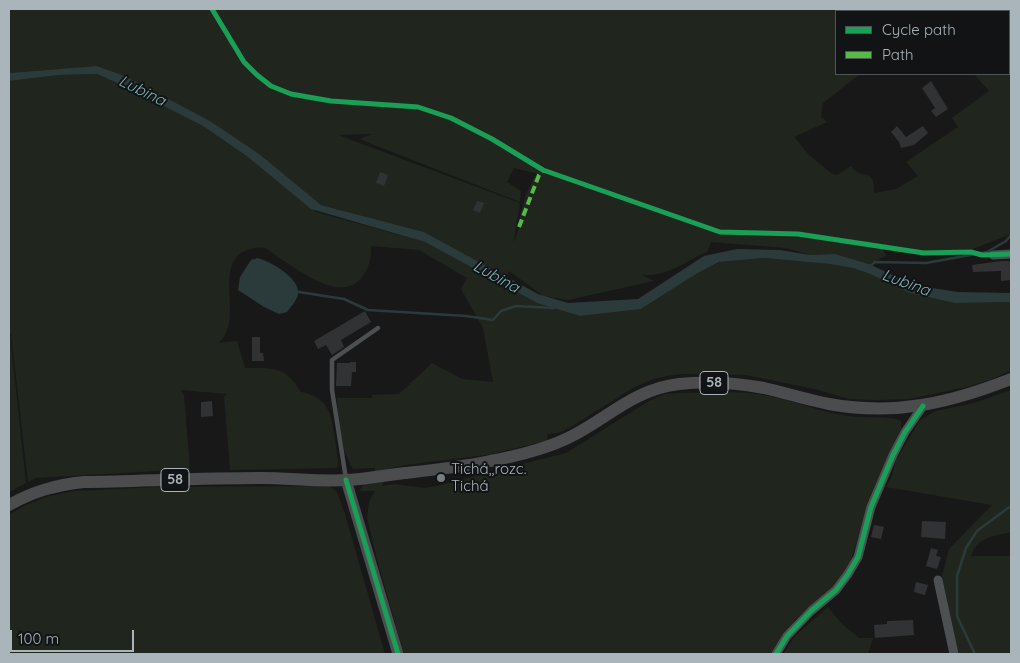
<!DOCTYPE html>
<meta charset="utf-8">
<style>
body{margin:0}
#map{position:relative;width:1020px;height:663px;overflow:hidden;background:#181819;font-family:Quicksand,sans-serif}
canvas{display:block}
.frame{position:absolute;inset:0;border:10px solid #a9b5ba;pointer-events:none}
.legend{position:absolute;left:835px;top:10px;width:175px;height:65px;box-sizing:border-box;background:#121315;border:1px solid #4e5457;margin:0;padding:6px 9px;list-style:none;font-size:15px;color:#a9b5ba}
.legend li{display:flex;align-items:center;gap:10px;height:25px}
.legend b{width:25px;border:1px solid #4e5457}
.scale{position:absolute;left:10px;top:630px;width:124px;height:22px;box-sizing:border-box;border:2px solid #a9b5ba;border-top:0;padding-left:6px;font-size:15px;line-height:18px;white-space:nowrap;color:#a9b5ba;-webkit-text-stroke:4px #121315;paint-order:stroke}
</style>
<div id="map">
<canvas width="1020" height="663"></canvas>
<div class="frame"></div>
<ul class="legend">
<li><b style="height:6px;background:#1a9f57"></b>Cycle path</li>
<li><b style="height:6px;background:#58b947"></b>Path</li>
</ul>
<div class="scale">100 m</div>
</div>
<script>
const c = document.querySelector('canvas').getContext('2d');
c.lineJoin = 'round';
function fill(path, color) { c.fillStyle = color; c.fill(path, 'evenodd'); }
function stroke(path, color, width, dash) { c.strokeStyle = color; c.lineWidth = width; c.lineCap = dash ? 'butt' : 'round'; c.setLineDash(dash || []); c.stroke(path); }
function label(font, color, halo, rows, align = 'center') {
  c.font = font + ' Quicksand,sans-serif'; c.lineWidth = 4; c.setLineDash([]); c.textBaseline = 'middle'; c.strokeStyle = halo; c.fillStyle = color; for (const [text, x, y, turn = 0] of rows) {
    c.save(); c.translate(x, y); c.rotate((+turn || 0) * Math.PI / 180); c.textAlign = isNaN(turn) ? turn : align; if (halo) c.strokeText(text, 0, 0); c.fillText(text, 0, 0); c.restore();
  }
}
fill(new Path2D(`
 M9 9H930L926 11H836V74H860L823 103 821 117 827 122 794 137 809 155 832 174 837 175 851 166C861 182 875 165 874 193L896 189 918 176 906 162 958 127 952 118 989 91 974 74H1009V31L1011 29V234L973 249 927 252 883 250 886 256 869 264 835 254 810 255 786 248 711 242 707 252C682 262 671 276 642 275L654 281 568 300 544 296 509 271 507 277 424 232 321 205 210 121 125 76 97 66 9 73ZM338 135 372 134 359 139 520 202 521 191 507 182 514 168 538 174 535 176 526 194 518 224 519 227 513 245 520 203Z
 M943 9H1011L1009 16V11H944Z
 M97 74 130 89 203 126 248 157 316 212 425 242 537 303 580 316 641 309 696 274 720 262 764 258 830 264 853 268 870 274 910 293 955 303 1011 302V370L990 380 962 388 909 399 873 400 849 399 815 389 745 375 682 374 667 376 653 379 633 388 569 428 558 433 548 434 547 441 486 455 405 465 375 472V468L353 469C340 448 338 421 337 398H372V395L399 394 432 363 462 379 493 382 483 328 461 289 467 278 419 250 371 246C371 251 371 256 370 261 354 310 312 279 284 261 278 257 271 251 265 248 261 247 254 248 250 249 209 261 247 321 218 343L237 341 245 368C272 368 285 365 301 392 309 393 320 398 325 405 334 416 335 445 338 459V466L336 468 230 470 224 396 227 394 181 390 184 395 190 469 36 478 28 482 11 334H10L26 483 9 492V81L59 75Z
 M1011 390V532C994 536 977 537 971 556H1011V654H959L950 623 942 576 949 549 992 505 886 487 892 476 896 460 920 420 936 411 974 403Z
 M680 393C706 393 733 391 758 394 789 398 817 412 848 416 859 418 895 416 901 421V429L882 470 864 518 852 557 844 575 837 585 810 606 796 619 771 654H404L376 556 367 517 369 502 375 491H359L364 484 385 481 382 486 394 484 425 488 436 486 566 453 649 401 665 394Z
 M329 486 337 492 345 514 385 654H9V515L24 506 46 497 74 491 159 487Z
 M828 607 841 623 859 638H873L868 654H783L795 636Z`), '#20261e');
fill(new Path2D(`
 M97 66 125 76 210 121 259 154 321 205 424 232 538 294 568 303 638 299 704 256 737 249 780 250 810 255 835 254 869 264 913 285 958 292 1011 293V302L955 303 910 293 870 274 853 268 830 264 764 258 719 262 696 274 641 309 580 316 537 303 425 242 311 209 248 157 203 126 130 89 97 74 59 75 9 81V73Z
 M258 258C271 262 301 278 298 295 296 301 291 307 287 312L279 314 264 307 238 290 240 277 251 260Z`), '#2b3a3b');
stroke(new Path2D(`
 M869 267 875 262 926 263 987 252 1006 241 1011 235
 M299 292 344 299 368 310 466 316 493 320 501 311 516 306 554 308
 M975 654 957 616V576L966 548 977 531 1008 508 1011 507`), '#2b3a3b', 2.5);
fill(new Path2D(`
 M931 81 948 109 936 117 931 111 935 108 922 88Z
 M897 126 906 137 923 126 928 133 914 145 901 148 899 142 891 132Z
 M380 172 388 175 384 186 376 183Z
 M477 201 484 203 480 213 473 210Z
 M1001 261H1011V280L1001 281V271L973 272 972 265Z
 M365 311 371 322 341 340 344 347 332 355 326 345 318 349 314 341Z
 M252 337H260V353H263L264 361H252Z
 M350 362H356V372H352L351 386H336L337 363H350Z
 M212 401 213 416 201 417V402Z
 M922 521 946 522 945 539 921 537Z
 M874 525 884 527 881 539 871 537Z
 M931 548 938 550 936 556 941 557 937 569 926 566Z
 M916 582 928 585 925 595 914 592Z
 M913 620 914 635 875 638 874 625 887 624V621Z`), '#313233');
stroke(new Path2D(`
 M1009 25 1011 22
 M346 479 332 390V360L378 328`), '#4c5052', 4.5);
stroke(new Path2D(`
 M993 255 1011 254
 M938 580 954 654
 M776 654 787 636 811 611 836 590 848 574 858 557 871 507 893 455 905 432 923 406`), '#4c5052', 9);
stroke(new Path2D(`
 M346 480 398 654`), '#4b4e50', 11);
stroke(new Path2D(`
 M9 505C34 491 56 485 84 482 143 481 202 478 261 478 290 478 319 482 348 480 367 479 386 475 405 473 433 470 462 467 490 461 517 456 547 449 572 436 609 417 635 389 679 384 706 381 737 383 764 388 786 393 808 400 829 404 895 416 950 403 1011 379`), '#4a4c4d', 12);
stroke(new Path2D(`
 M519 227 539 175 543 170`), '#58b947', 4, [8, 4]);
stroke(new Path2D(`
 M212 9 244 62 257 75 271 86 291 94 331 101 418 107 451 118 492 139 543 170 720 232 798 234 924 253 971 252 982 255 1011 254
 M346 480 398 654
 M776 654 787 636 811 611 836 590 848 574 858 557 871 507 893 455 905 432 923 406`), '#1a9f57', 5);
for (const [x, y, r, color] of [
 [441,478,5,"#767e82"]
]) { const dot = new Path2D(); dot.arc(x, y, r, 0, 2 * Math.PI); c.fillStyle = color; c.fill(dot); stroke(dot, '#121315', 2); }
for (const [x, y, w] of [
 [714,383,28],
 [175,480,28]
]) { const box = new Path2D(); box.roundRect(x - w / 2, y - 11.5, w, 23, 4); c.fillStyle = '#121315'; c.fill(box); stroke(box, '#a9b5ba', 1); }
label('bold 14px', '#a9b5ba', null, [
 ["58",714,383],
 ["58",175,480]
]);
label('15px', '#a9b5ba', '#121315', [
 ["Tichá,,rozc.",451,469],
 ["Tichá",451,486]
], 'left');
label('italic 16px', '#7fb1b6', '#121315', [
 ["Lubina",142,91,26],
 ["Lubina",496,277,29],
 ["Lubina",906,283,20]
]);
</script>
